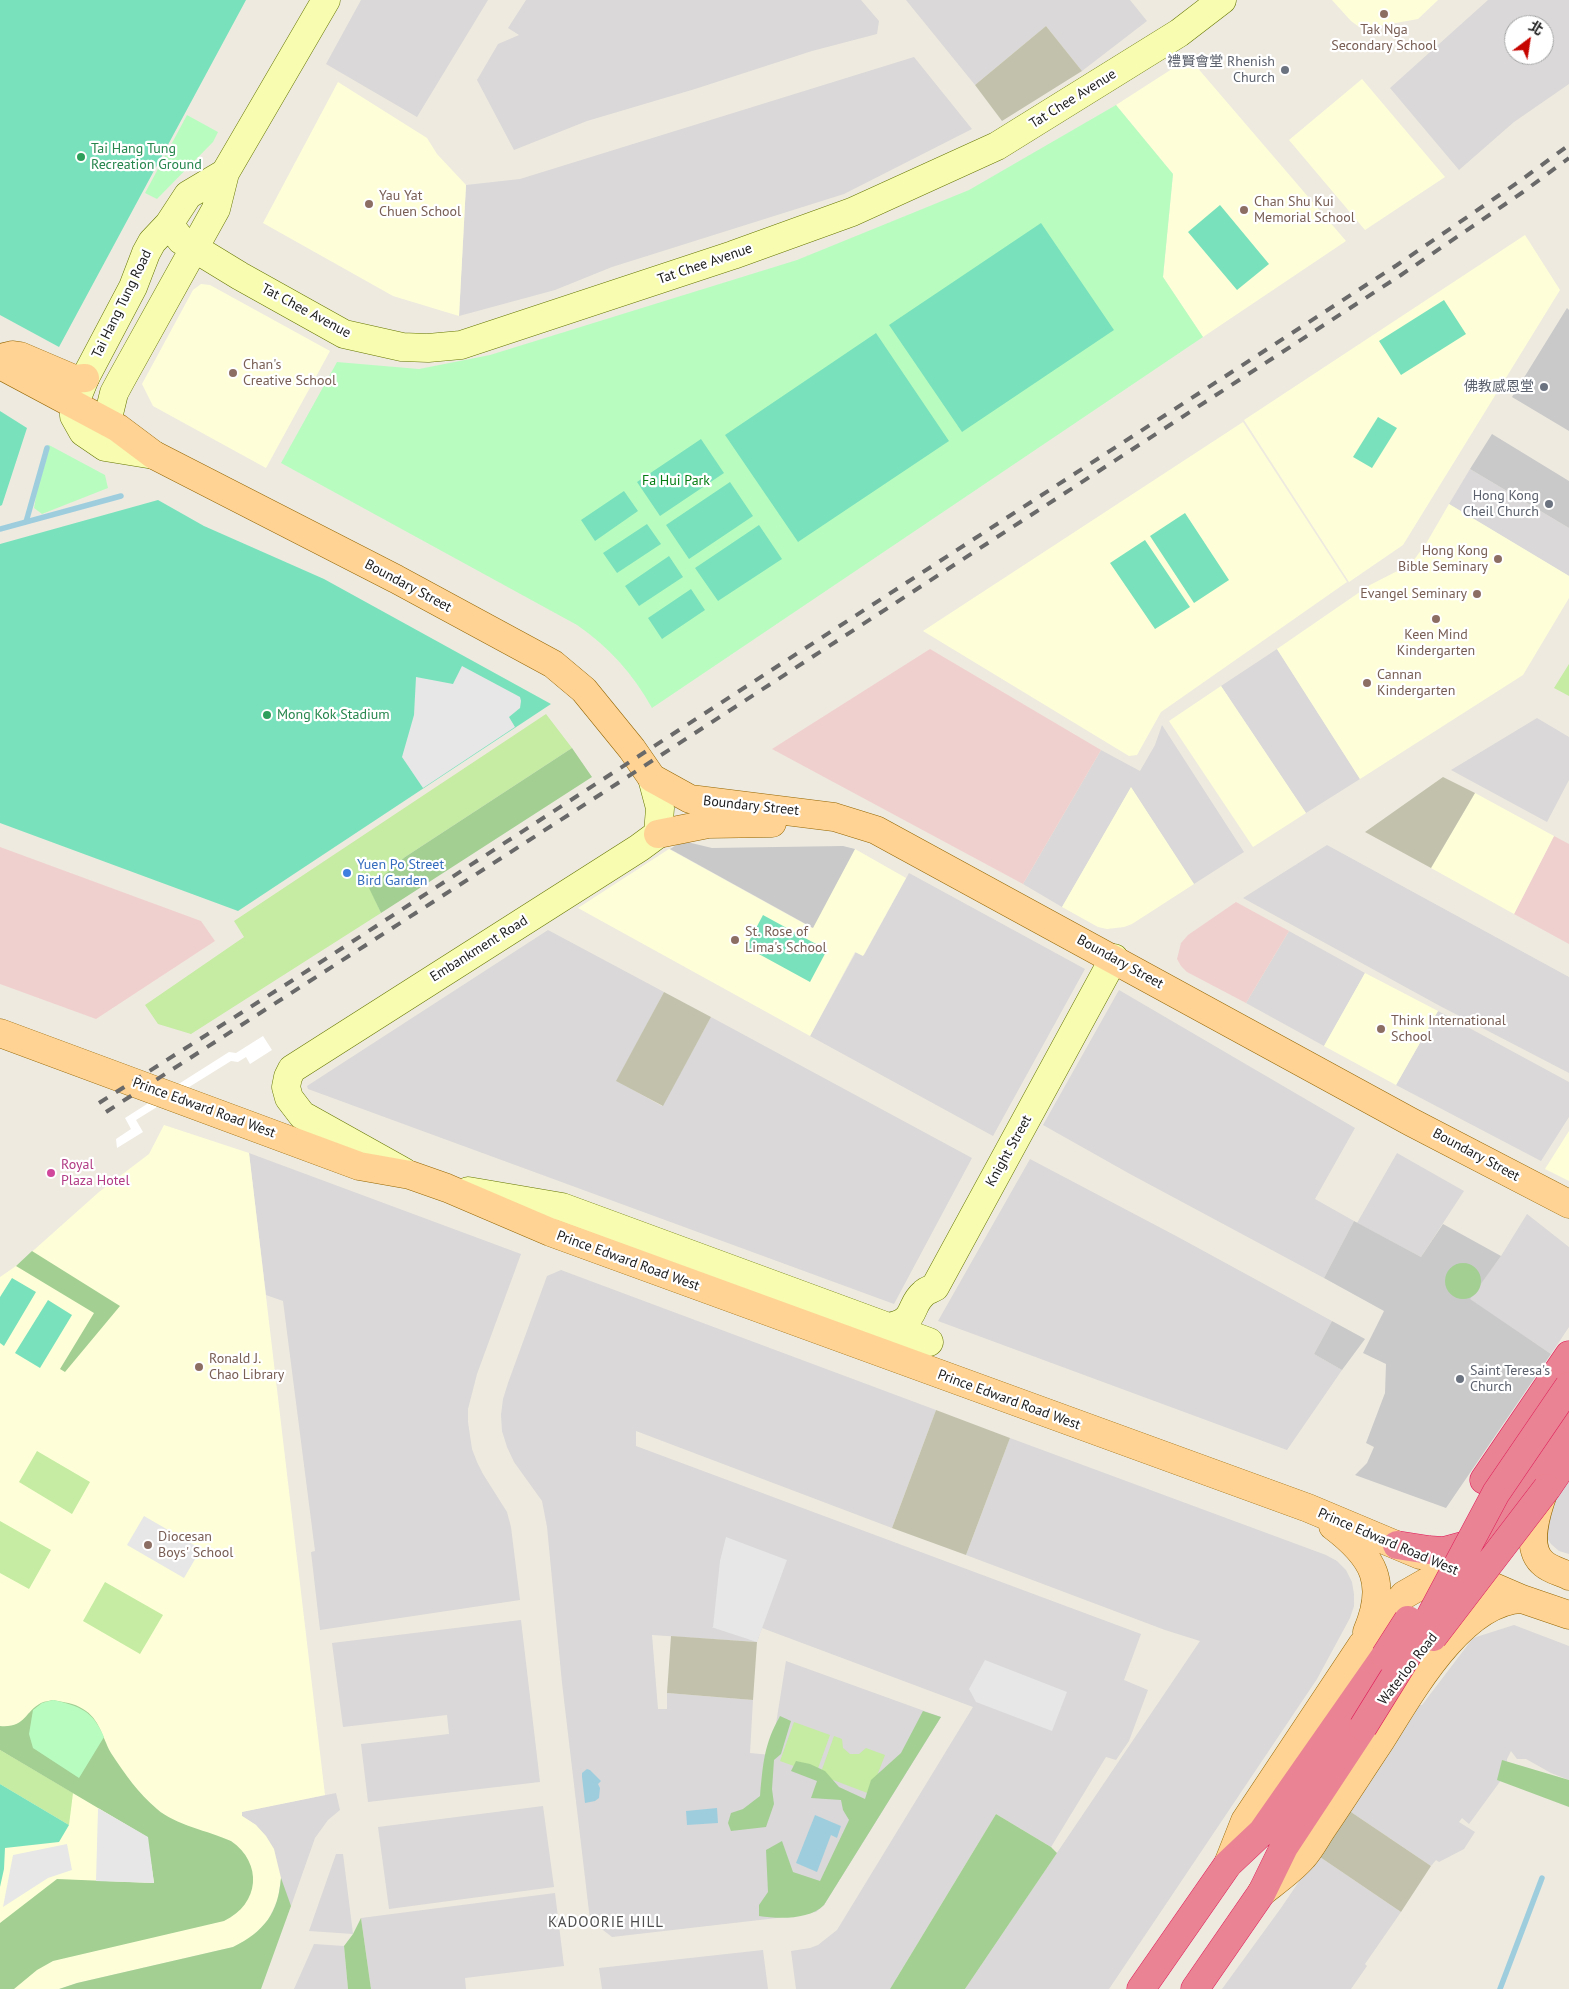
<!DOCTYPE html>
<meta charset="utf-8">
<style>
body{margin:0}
#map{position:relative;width:1569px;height:1989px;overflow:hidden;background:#eeeae0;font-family:"PT Sans","Noto Sans TC",sans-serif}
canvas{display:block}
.north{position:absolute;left:1504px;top:15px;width:50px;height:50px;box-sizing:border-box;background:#fff;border:1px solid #a4a4a4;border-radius:50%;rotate:31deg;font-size:14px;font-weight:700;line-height:20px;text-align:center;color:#1b1b1b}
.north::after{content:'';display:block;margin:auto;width:18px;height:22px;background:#c70500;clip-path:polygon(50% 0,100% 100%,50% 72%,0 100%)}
</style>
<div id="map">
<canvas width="1569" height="1989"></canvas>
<div class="north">北</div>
</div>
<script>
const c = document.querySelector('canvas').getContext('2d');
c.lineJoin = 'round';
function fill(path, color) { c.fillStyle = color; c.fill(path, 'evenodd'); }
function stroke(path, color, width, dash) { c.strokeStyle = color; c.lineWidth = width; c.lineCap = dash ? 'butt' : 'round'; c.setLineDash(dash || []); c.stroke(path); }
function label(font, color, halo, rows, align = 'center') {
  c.font = font + ' "PT Sans","Noto Sans TC",sans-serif'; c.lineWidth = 4.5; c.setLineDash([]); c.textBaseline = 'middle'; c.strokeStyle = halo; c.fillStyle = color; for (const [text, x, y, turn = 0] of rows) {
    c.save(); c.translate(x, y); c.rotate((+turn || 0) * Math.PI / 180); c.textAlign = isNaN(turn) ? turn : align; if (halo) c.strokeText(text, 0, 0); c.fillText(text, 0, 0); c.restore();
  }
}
fill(new Path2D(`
 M361 0H488L417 117 326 64Z
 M526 0H861L879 21 877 34 812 51 695 89 587 121 514 150 477 80 498 44 519 35 508 28Z
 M906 0H1130L1147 21 1082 71 1046 26 975 85Z
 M1488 0H1569V84L1514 122 1459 170 1390 88ZM1514 25H1544V55H1514Z
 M914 57 972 129 844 194 612 267 555 290 459 316 466 185 520 179Z
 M1470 469 1569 528V576L1449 504Z
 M1277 649 1360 779 1306 813 1221 686Z
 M1537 718 1569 737V780L1547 822 1451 770Z
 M1162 725 1244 852 1194 884 1131 788 1062 907 1023 884 1101 750 1140 771 1155 745Z
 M1327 845 1569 977V1073L1440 1006 1243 898Z
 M909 873 1085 969 993 1136 810 1036 856 952 864 955Z
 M548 930 664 992 617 1081 662 1106 711 1017 972 1158 894 1304 308 1089 307 1086Z
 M1289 931 1365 973 1324 1046 1246 1003Z
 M1119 990 1355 1128 1315 1199 1354 1221 1324 1278 1130 1174 1043 1125Z
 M1438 1011 1569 1082V1117L1541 1161 1396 1085Z
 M249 1153 521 1254 477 1374 468 1409V1422L472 1449 477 1462 483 1474 507 1512 511 1527 520 1600 320 1630 311 1552 315 1551 283 1301 266 1295Z
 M1397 1153 1464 1191 1421 1257 1357 1223Z
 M1030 1159 1178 1237 1332 1321 1314 1354 1342 1370 1287 1450 938 1321Z
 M1527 1214 1569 1247V1327L1551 1354 1469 1299 1501 1256Z
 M561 1270 936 1410 892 1528 636 1431V1446L1141 1634 1124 1680 1148 1690 1129 1741 1116 1760 1106 1757 1051 1847 996 1814 890 1989H796L791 1951 810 1948 818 1945 837 1930 973 1707 762 1628 757 1642 652 1635 658 1709H667V1693L753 1700 750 1753 771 1755 786 1661 941 1717 824 1905 816 1912 777 1918 612 1937 590 1920 562 1683 547 1527 542 1501 514 1462 507 1447 502 1431 501 1415 503 1399 508 1383 547 1276Z
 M1010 1438 1326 1555 1337 1561 1346 1570 1352 1582 1354 1594V1606L1350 1618 1317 1679 1109 1989H965L1200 1641 1165 1630 966 1555Z
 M1569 1476V1554L1559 1551 1551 1544 1545 1535 1544 1515Z
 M521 1620 540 1782 368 1802 361 1744 449 1734 447 1715 343 1727 332 1643Z
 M1514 1625 1569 1646V1780L1551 1773 1526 1759H1517L1511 1751 1507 1759V1772L1469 1824 1462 1818 1459 1822 1475 1832 1464 1849 1439 1862 1436 1860 1431 1866 1348 1810 1419 1705H1422L1473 1638Z
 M336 1793 340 1810 328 1820 315 1838 291 1906 278 1899 280 1893 256 1825 242 1816 241 1812Z
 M543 1806 554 1887 389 1909 378 1827Z
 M336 1854H343L353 1934 309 1931Z
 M1317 1855 1401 1912 1365 1964 1367 1966 1351 1989H1222L1281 1908Z
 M555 1893 564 1966 465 1978 466 1989H371L361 1918Z
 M314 1944 344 1946 348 1989H294Z
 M763 1950 768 1989H602L599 1968Z`), '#dad8d8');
fill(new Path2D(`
 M930 649 1101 750 1023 884 772 749Z
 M1554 836 1569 844V944L1514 914Z
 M0 847 201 921 215 941 96 1019 0 984Z
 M1236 902 1289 931 1246 1003 1187 972 1181 966 1177 959 1181 943 1188 935Z`), '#f0d0ce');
fill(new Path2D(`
 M1332 0H1438L1418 19 1362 29 1351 21Z
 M1189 58 1346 241 1203 337 1163 277 1173 174 1116 105Z
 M1362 79 1445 177 1365 230 1289 140Z
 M338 82 427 138 437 154 466 185 459 316 393 296 263 223Z
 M1525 235 1560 290 1403 545 1349 582 1244 420Z
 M201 284 210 285 330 351 266 468 153 406 142 384 193 290Z
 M1243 422 1347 582 1161 712 1137 755 1129 756 923 631Z
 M1449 504 1569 576V598L1523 675 1360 779 1277 649 1370 585 1411 564 1427 542Z
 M1221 686 1306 813 1253 847 1169 721Z
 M1131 787 1194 884 1132 924 1124 927 1107 929 1098 927 1062 907Z
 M1475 793 1554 836 1514 914 1431 868Z
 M669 849 812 928 855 849 906 878 863 956 855 952 810 1036 578 908Z
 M1365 973 1438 1011 1396 1085 1324 1046Z
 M164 1125 249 1153 325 1795 242 1812V1816L256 1825 266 1836 274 1849 281 1878 278 1899 268 1920 258 1931 247 1940 233 1947 77 1983 59 1989H0V1277L16 1266 99 1192 149 1154Z
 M1569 1131V1181L1545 1169Z`), '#feffd8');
fill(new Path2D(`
 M1567 308 1569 310V431L1512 397Z
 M1492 434 1569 481V528L1470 469Z
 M683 841 712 848 843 846 855 849 813 928 670 849Z
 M1354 1221 1421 1257 1443 1224 1501 1256 1470 1299 1551 1354 1446 1508 1355 1475 1367 1463 1374 1447 1366 1443 1385 1393 1386 1364 1363 1353 1384 1311 1324 1278Z
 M1332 1321 1365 1339 1342 1370 1314 1354Z`), '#c9c9c9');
fill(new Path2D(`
 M1046 26 1082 71 1002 121 975 85Z
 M1443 777 1475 793 1431 868 1365 832Z
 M664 992 711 1017 663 1106 616 1081Z
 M936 1410 1010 1438 966 1555 892 1528Z
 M671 1636 757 1642 753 1700 667 1693Z
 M1348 1810 1431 1866 1401 1912 1317 1855Z`), '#c2c2ac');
fill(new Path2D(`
 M1569 664V696L1554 688Z
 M546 714 572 748 405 857 370 888 381 913 191 1034 158 1024 145 1005 244 937 234 921Z
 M37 1451 90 1482 72 1514 19 1482Z
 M0 1521 51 1550 29 1589 0 1573Z
 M105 1582 163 1615 140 1654 83 1621Z
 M794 1722 830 1735 816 1774 780 1761Z
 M834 1736 842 1739 843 1748 850 1754H859L866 1748 885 1755 870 1794 820 1775Z
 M0 1750 73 1793 69 1825 0 1784Z`), '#c5eca2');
fill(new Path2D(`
 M572 748 592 777 381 913 369 888 405 857Z
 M32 1251 120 1306 65 1372 60 1369 94 1313 16 1266Z
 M1445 1281a18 18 0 1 1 36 0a18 18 0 1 1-36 0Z
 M53 1700C63 1702 74 1703 83 1709 100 1719 102 1737 111 1753 124 1773 139 1794 157 1809 175 1825 209 1831 231 1841 263 1863 260 1904 224 1921L53 1961 37 1970 14 1989H0V1923L57 1879 154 1883 147 1837 0 1750V1726C26 1728 24 1712 41 1703 45 1701 50 1701 53 1700Z
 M923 1711 941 1717 824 1905C809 1920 779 1919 759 1916V1905L768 1892 766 1850 782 1841 793 1872 820 1881 849 1820 843 1810 841 1800 811 1798 817 1781 791 1771 796 1761 810 1764 825 1771 839 1787 865 1799 871 1780 901 1753Z
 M780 1716 791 1721 781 1754 774 1760 772 1789 774 1804 766 1827 731 1831 728 1823 731 1813 743 1809 760 1796C763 1764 764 1744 780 1716Z
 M1502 1760 1569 1780V1807L1497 1780Z
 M996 1814 1051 1847 1057 1853 965 1989H890Z
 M281 1878 291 1906 261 1989H59L77 1983 233 1947C265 1931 278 1913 281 1878Z
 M361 1918 371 1989H348L344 1946 353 1934Z`), '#a3cf93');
fill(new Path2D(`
 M1116 105 1173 174 1163 277 1203 337 652 708C633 674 609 647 577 625L281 463 337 362 419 369 490 355 797 260 969 190Z
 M187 115 218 132 213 142 157 199 145 193Z
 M49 445 105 475 108 488 42 514 34 508 44 448Z
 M53 1700C80 1706 93 1711 104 1737L79 1778 33 1748 29 1734 33 1710 42 1703Z`), '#b9fcc0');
fill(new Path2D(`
 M0 0H246L59 347 0 315Z
 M1220 205 1269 264 1237 290 1188 232Z
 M1041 223 1114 330 962 432 889 325Z
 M1444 300 1466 334 1401 375 1379 341Z
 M876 333 949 441 798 542 725 435Z
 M0 411 27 428 2 505 0 506Z
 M1378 417 1397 428 1372 468 1353 457Z
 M701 439 724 473 660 516 637 482Z
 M730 482 753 516 689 559 666 525Z
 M624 491 638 511 595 541 581 520Z
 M158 500 204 526 324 579 551 704 238 911 0 823V544Z
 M1185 513 1229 580 1194 603 1150 536Z
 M647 524 661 544 617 573 603 553Z
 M759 525 782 559 718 601 695 568Z
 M1145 540 1190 607 1155 629 1110 563Z
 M669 556 683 577 639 606 625 586Z
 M691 589 705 610 662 639 648 618Z
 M763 915 827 950 810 982 746 947Z
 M12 1278 36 1292 4 1346 0 1343V1297Z
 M48 1300 72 1315 40 1368 15 1353Z
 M0 1784 69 1825 59 1842 5 1848 4 1869 0 1887Z`), '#79e2bc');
fill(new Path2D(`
 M462 666 520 697 521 701 520 708 509 717 515 727 423 788 402 757 414 715 416 677 453 684Z
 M144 1516 201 1549 184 1578 127 1545Z
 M726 1537 787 1560 757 1642 711 1627H713L720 1561Z
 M985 1660 1067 1692 1052 1731 976 1702 969 1689Z
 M98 1808 148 1837 154 1883 96 1881Z
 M67 1844 72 1870 48 1878 3 1907 13 1855Z`), '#e7e7e7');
fill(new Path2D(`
 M587 1769 590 1770 601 1781 598 1784 600 1788 599 1798 595 1801 585 1803 582 1777V1773Z
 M717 1808 718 1823 687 1825 686 1811Z
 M815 1815 841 1826 837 1838 831 1835 817 1872 796 1863Z`), '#9ecede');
fill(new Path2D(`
 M263 1036 272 1050 250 1064 246 1057 238 1062 231 1061 136 1120 143 1132 117 1148 116 1139 131 1129 125 1118 229 1052 236 1053Z`), '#fff');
stroke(new Path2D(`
 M26 522 47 448
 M0 529 121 496
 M1500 1989 1542 1878`), '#9ecede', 5.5);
const secondary = new Path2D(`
 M169 224 181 240 240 276 344 334 402 347 428 348 461 345 733 255 852 212 997 146 1179 33 1222 0
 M107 422 114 393 121 380 216 209 225 173 326 0
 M154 455 105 447 83 432 74 416V405L85 378 133 287 146 253 152 242 169 224 188 195 225 173
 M404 1172 302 1115 289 1098 286 1087 288 1077 292 1069 639 848 658 834 660 808 652 778
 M468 1191 562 1207 929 1342
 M888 1327C918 1322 908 1306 924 1293 927 1290 932 1289 935 1287L1114 958`);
const primary = new Path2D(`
 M0 358 13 355 20 356 74 379 85 378
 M0 365 118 428 154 455 396 579 553 664 584 690 632 749 652 778 690 799 834 817 876 830 1411 1122 1569 1204
 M658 834 708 824 772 823
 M0 1033 359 1166 410 1175 447 1188 550 1232 1308 1508 1420 1555
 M1544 1491C1537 1510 1524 1549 1544 1564 1551 1570 1561 1572 1569 1576
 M1333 1526C1374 1557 1388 1583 1367 1632
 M1457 1571 1522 1599 1569 1615
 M1228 1864 1245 1821 1362 1645 1404 1595 1467 1559
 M1262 1892C1276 1881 1292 1870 1303 1857 1311 1848 1317 1836 1324 1826 1343 1798 1361 1770 1379 1743 1409 1696 1460 1601 1522 1599`);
const highway = new Path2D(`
 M1484 1480 1569 1355
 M1547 1488 1569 1456
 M1397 1545 1429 1550 1444 1551 1466 1545 1485 1533 1513 1499 1569 1419
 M1141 1989 1228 1864 1262 1832 1385 1656
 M1195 1989 1262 1892 1284 1847 1363 1727`);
stroke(secondary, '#657500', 29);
stroke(primary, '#936600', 29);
stroke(highway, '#de1b59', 29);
stroke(secondary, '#f7fcb0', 28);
stroke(primary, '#ffd394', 28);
stroke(highway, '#ea8393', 28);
stroke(new Path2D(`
 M99 1103 293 980 1397 265 1517 183 1569 145
 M106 1112 601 794 1401 275 1523 192 1569 158`), '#696969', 4, [10, 10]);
const highwayBridge = new Path2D(`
 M1433 1637 1547 1488
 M1385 1656 1408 1620
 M1363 1727 1423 1630 1496 1493 1569 1386`);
stroke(highwayBridge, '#de1b59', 29, []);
stroke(highwayBridge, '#ea8393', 28);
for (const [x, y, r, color] of [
 [1384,14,5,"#8d6e63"],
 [1285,70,5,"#6b7280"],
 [81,157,5,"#2e9e5b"],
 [369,204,5,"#8d6e63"],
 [1244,210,5,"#8d6e63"],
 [233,373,5,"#8d6e63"],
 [1544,387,5,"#6b7280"],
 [1549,504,5,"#6b7280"],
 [1498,559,5,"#8d6e63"],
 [1477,594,5,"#8d6e63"],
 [1436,619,5,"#8d6e63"],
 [1367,683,5,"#8d6e63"],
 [267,715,5,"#2e9e5b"],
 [347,873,5,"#3f7fe0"],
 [735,940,5,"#8d6e63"],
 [1381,1029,5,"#8d6e63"],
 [51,1173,5,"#d1479c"],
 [199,1367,5,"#8d6e63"],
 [1460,1379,5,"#6b7280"],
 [148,1545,5,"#8d6e63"]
]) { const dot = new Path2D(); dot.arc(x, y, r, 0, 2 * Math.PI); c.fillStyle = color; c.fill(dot); stroke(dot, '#fff', 2); }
label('14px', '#785e54', '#fff', [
 ["Tak Nga",1384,30,"center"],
 ["Secondary School",1384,46,"center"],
 ["Yau Yat",379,196],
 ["Chuen School",379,212],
 ["Chan Shu Kui",1254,202],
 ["Memorial School",1254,218],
 ["Chan's",243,365],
 ["Creative School",243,381],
 ["Hong Kong",1488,551,"right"],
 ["Bible Seminary",1488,567,"right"],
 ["Evangel Seminary",1467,594,"right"],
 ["Keen Mind",1436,635,"center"],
 ["Kindergarten",1436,651,"center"],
 ["Cannan",1377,675],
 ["Kindergarten",1377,691],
 ["St. Rose of",745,932],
 ["Lima's School",745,948],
 ["Think International",1391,1021],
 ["School",1391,1037],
 ["Ronald J.",209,1359],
 ["Chao Library",209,1375],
 ["Diocesan",158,1537],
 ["Boys' School",158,1553]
], 'left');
label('14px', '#5b616d', '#fff', [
 ["禮賢會堂 Rhenish",1275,62],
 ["Church",1275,78],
 ["佛教感恩堂",1534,387],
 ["Hong Kong",1539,496],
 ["Cheil Church",1539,512],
 ["Saint Teresa's",1470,1371,"left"],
 ["Church",1470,1387,"left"]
], 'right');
label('14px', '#1b1b1b', '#fff', [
 ["Tat Chee Avenue",1073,99,-32],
 ["Tat Chee Avenue",705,264,-19],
 ["Tai Hang Tung Road",122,304,-64],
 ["Tat Chee Avenue",306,311,28],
 ["Boundary Street",408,586,28],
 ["Boundary Street",751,806,6],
 ["Embankment Road",479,949,-32],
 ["Boundary Street",1120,962,29],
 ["Prince Edward Road West",204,1108,20],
 ["Knight Street",1009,1151,-61],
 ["Boundary Street",1476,1155,28],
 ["Prince Edward Road West",628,1261,20],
 ["Prince Edward Road West",1009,1400,20],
 ["Prince Edward Road West",1388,1542,23],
 ["Waterloo Road",1408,1669,-52]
]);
label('14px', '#27864d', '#fff', [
 ["Tai Hang Tung",91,149],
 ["Recreation Ground",91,165],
 ["Mong Kok Stadium",277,715]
], 'left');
label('14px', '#067d13', '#fff', [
 ["Fa Hui Park",676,481]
]);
label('14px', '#366cbe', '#fff', [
 ["Yuen Po Street",357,865],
 ["Bird Garden",357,881]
], 'left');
label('14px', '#b23c85', '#fff', [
 ["Royal",61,1165],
 ["Plaza Hotel",61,1181]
], 'left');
c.letterSpacing = '1px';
label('15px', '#4e4e4e', '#fff', [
 ["KADOORIE HILL",606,1923]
]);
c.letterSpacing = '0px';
</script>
